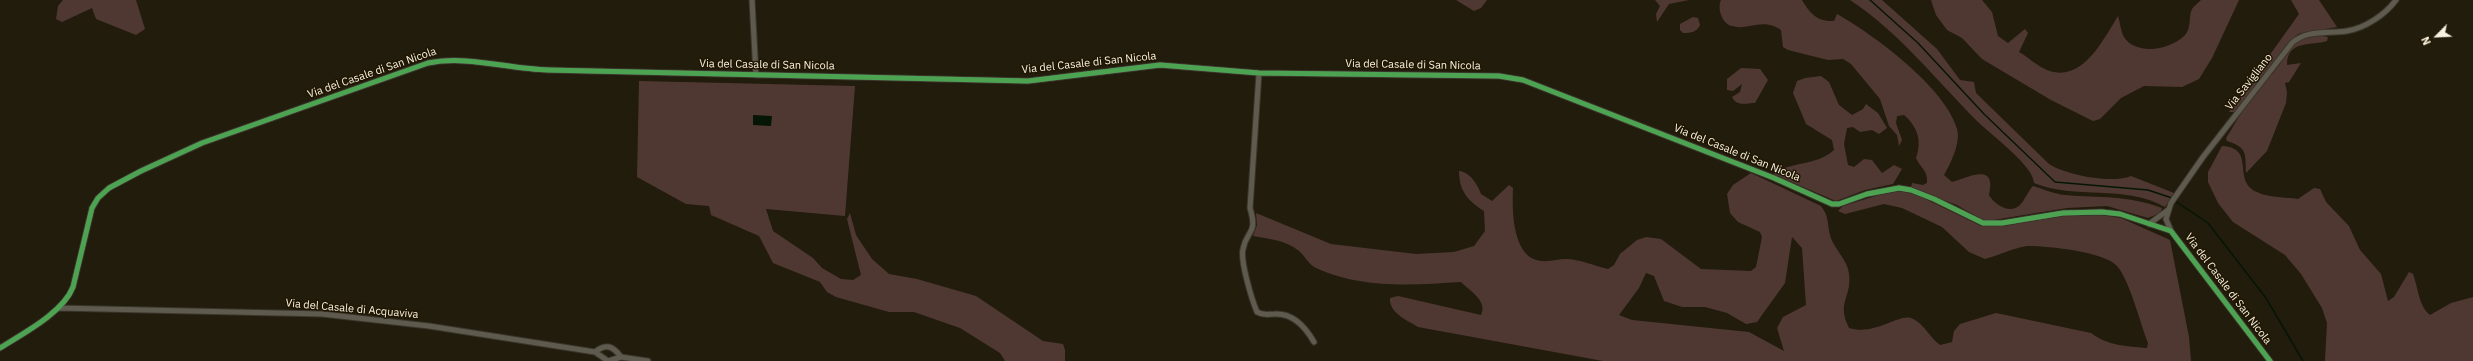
<!DOCTYPE html>
<style>
body{margin:0}
#map{position:relative;width:2473px;height:361px;overflow:hidden;background:#221c0c;font-family:"IBM Plex Sans",sans-serif}
canvas{display:block}
.north{position:absolute;left:2417px;top:16px;width:40px;height:40px;-webkit-text-stroke:3px #201600;paint-order:stroke;rotate:246deg;font-size:11px;font-weight:700;line-height:16px;text-align:center;color:#f8f2e1}
.north::after{content:'';display:block;margin:auto;width:14px;height:18px;background:#f8f2e1;clip-path:polygon(50% 0,100% 100%,50% 72%,0 100%)}
</style>
<div id="map">
<canvas width="2473" height="361"></canvas>
<div class="north">N</div>
</div>
<script>
const c = document.querySelector('canvas').getContext('2d');
c.lineJoin = 'round';
function fill(path, color) { c.fillStyle = color; c.fill(path, 'evenodd'); }
function stroke(path, color, width, dash) { c.strokeStyle = color; c.lineWidth = width; c.lineCap = dash ? 'butt' : 'round'; c.setLineDash(dash || []); c.stroke(path); }
function label(font, color, halo, rows, align = 'center') {
  c.font = font + ' "IBM Plex Sans",sans-serif'; c.lineWidth = 3; c.setLineDash([]); c.textBaseline = 'middle'; c.strokeStyle = halo; c.fillStyle = color; for (const [text, x, y, turn = 0] of rows) {
    c.save(); c.translate(x, y); c.rotate((+turn || 0) * Math.PI / 180); c.textAlign = isNaN(turn) ? turn : align; if (halo) c.strokeText(text, 0, 0); c.fillText(text, 0, 0); c.restore();
  }
}
fill(new Path2D(`
 M63 0H136L145 29 136 35 96 19 92 8 62 22 56 19 58 6Z
 M1456 0H1487L1481 8 1474 11Z
 M1655 0H1689L1669 4 1657 22 1656 14 1660 6Z
 M1721 0H1802C1810 14 1818 22 1834 21L1837 14C1873 34 1946 88 1957 129 1961 142 1951 163 1944 175L1952 182C1969 177 1997 162 1989 195 1994 204 2010 215 2020 205 2025 200 2028 191 2033 186 2043 189 2054 194 2065 195 2100 198 2127 195 2162 208L2160 213 2148 218 2107 206 2067 208 1993 220H1982L1957 205 1911 188 1912 183 1923 185 1927 183C1928 170 1921 169 1916 158 1922 141 1918 127 1904 115L1897 116 1896 123 1902 140 1899 146 1897 135 1889 126 1880 99 1851 64 1843 59 1828 60 1788 50 1783 47 1781 30C1763 17 1747 31 1732 26 1722 24 1717 8 1721 0Z
 M1850 0H1882L1937 49 1960 80 1974 82 1976 93 2049 164C2066 175 2112 184 2131 176L2174 193 2165 207C2125 184 2075 200 2034 183 2034 166 1990 134 1977 121 1936 80 1899 32 1850 0Z
 M1931 0H1982L1992 12 1998 36 2008 43 2025 29 2028 33 2019 52C2028 57 2037 66 2047 70 2082 84 2103 40 2118 16 2120 22 2121 32 2124 37 2136 56 2171 50 2185 35 2192 27 2188 17 2192 9 2194 6 2198 3 2201 0H2239L2212 58 2199 79 2182 87 2144 86 2121 98 2100 119 2093 121 2051 100 1982 59 1962 38 1947 30 1936 15Z
 M2291 0H2319L2337 27 2298 34 2235 112H2229L2299 14Z
 M1693 17 1698 18 1700 25C1697 32 1691 33 1683 33L1680 30V24Z
 M2318 35 2328 37 2327 41C2313 46 2287 39 2287 65L2301 63 2289 82 2285 83 2287 92 2286 103 2267 151 2246 173C2245 153 2248 148 2227 141L2226 138C2238 120 2247 99 2262 83 2265 79 2270 77 2273 73 2292 51 2285 42 2318 35Z
 M1741 68 1760 69 1768 80 1755 103C1746 103 1737 107 1732 97L1740 92 1742 84 1733 91 1727 90V79Z
 M1821 76 1829 82 1839 105 1852 115 1863 109 1866 104 1878 113 1887 128 1879 134 1872 130 1860 132 1853 127 1847 128 1844 144 1848 165 1854 167 1864 159 1872 160 1882 173 1894 165 1902 169 1893 184 1865 190 1836 201 1773 174C1791 161 1817 166 1834 150L1832 140 1806 124 1793 93 1797 81 1805 78Z
 M639 81 855 86 845 216 766 209 773 231 813 258 822 268 841 279 853 280 861 275 847 219 850 213 856 235 872 259 889 274 917 279 976 296 1043 341 1063 344 1065 350V361H1005L1000 353 960 328 914 312H889L836 297 827 292 820 282 773 263 759 236 711 215 709 206 686 204 637 177Z
 M2222 146C2257 148 2231 181 2257 192 2268 198 2286 197 2298 199L2314 188 2320 189 2326 202 2349 226 2360 250 2381 274 2388 301 2394 297 2409 272 2413 274C2418 287 2419 307 2430 315L2451 303 2473 297V361H2325L2327 323 2322 308 2301 274 2285 255 2233 222 2218 203 2208 182V172Z
 M1459 171C1470 172 1478 185 1481 194L1492 201 1509 185 1513 188C1512 210 1512 259 1542 261 1550 262 1558 259 1566 259 1579 259 1595 266 1608 269L1614 265 1620 254 1637 240 1646 237 1661 239 1701 269 1751 271 1756 267 1762 237 1760 232 1738 222 1730 213 1727 194 1733 185 1751 173 1821 206C1829 216 1827 223 1830 235 1833 248 1848 260 1849 274 1852 298 1836 302 1849 328 1874 336 1898 314 1911 318 1923 322 1930 338 1940 345L1952 342 1954 331 1960 324 1996 313 2091 333C2108 346 2126 346 2147 348L2148 343C2140 323 2130 281 2117 266 2105 252 2049 246 2029 246 2018 246 1997 256 1985 259L1969 252 1942 227 1902 208 1884 204 1845 214 1838 211 1843 206 1892 191H1902L1915 194 1981 226H2002L2058 216 2094 214 2121 218 2170 240 2189 337 2191 361H1603L1418 327C1407 320 1389 313 1390 298L1398 296 1481 315C1488 301 1470 291 1461 282 1413 285 1361 289 1316 268 1309 265 1305 256 1299 251 1286 240 1269 239 1253 236L1257 225 1256 213 1331 244 1416 254 1454 252 1474 246 1485 231 1484 211C1468 201 1459 191 1459 171ZM1792 237 1802 248 1806 305 1783 317 1777 328 1784 351 1749 332 1632 320 1619 315 1639 288 1646 273 1654 276 1664 301 1682 307H1705L1727 313 1746 324 1757 322 1785 283Z`), '#503832');
fill(new Path2D(`
 M753 115 772 116 771 126 753 125Z`), '#051506');
stroke(new Path2D(`
 M1870 0 1918 43 1984 114 2055 182 2148 190 2172 198
 M2175 201 2208 223 2266 298 2303 361`), '#051506', 1.5);
const street = new Path2D(`
 M752 0 756 75
 M1259 73 1250 208C1258 235 1247 229 1243 249 1240 261 1252 300 1257 312 1264 316 1267 314 1275 314 1293 313 1306 328 1314 342
 M2149 224 2168 210
 M2171 231 2166 219 2171 203 2203 157 2292 43C2307 29 2329 34 2347 31 2365 28 2385 15 2396 0
 M58 308 322 314 429 326 595 352 608 361 621 357 648 361
 M0 348C22 334 63 313 73 287L92 208 98 198 109 188 141 171 202 143 428 63C467 55 508 69 548 70L1028 81 1160 65 1259 73 1499 76 1523 80 1774 178 1832 204H1839L1867 194 1899 188 1911 190 1934 199 1983 223H2002L2063 213 2102 212 2120 214 2171 231 2270 361
 M595 352C606 343 613 346 621 357`);
stroke(street, '#3a362c', 7);
stroke(street, '#5e5a4e', 5);
stroke(new Path2D(`
 M0 348C22 334 63 313 73 287L92 208 98 198 109 188 141 171 202 143 428 63C467 55 508 69 548 70L1028 81 1160 65 1259 73 1499 76 1523 80 1774 178 1832 204H1839L1867 194 1899 188 1911 190 1934 199 1983 223H2002L2063 213 2102 212 2120 214 2171 231 2270 361`), '#4ca352', 5);
label('11px', '#f8f2e1', '#201600', [
 ["Via del Casale di San Nicola",1089,63,-6],
 ["Via del Casale di San Nicola",767,65,1],
 ["Via del Casale di San Nicola",1413,65,1],
 ["Via del Casale di San Nicola",372,73,-19],
 ["Via Savigliano",2249,82,-52],
 ["Via del Casale di San Nicola",1737,153,22],
 ["Via del Casale di San Nicola",2228,289,53],
 ["Via del Casale di Acquaviva",352,309,5]
]);
</script>
